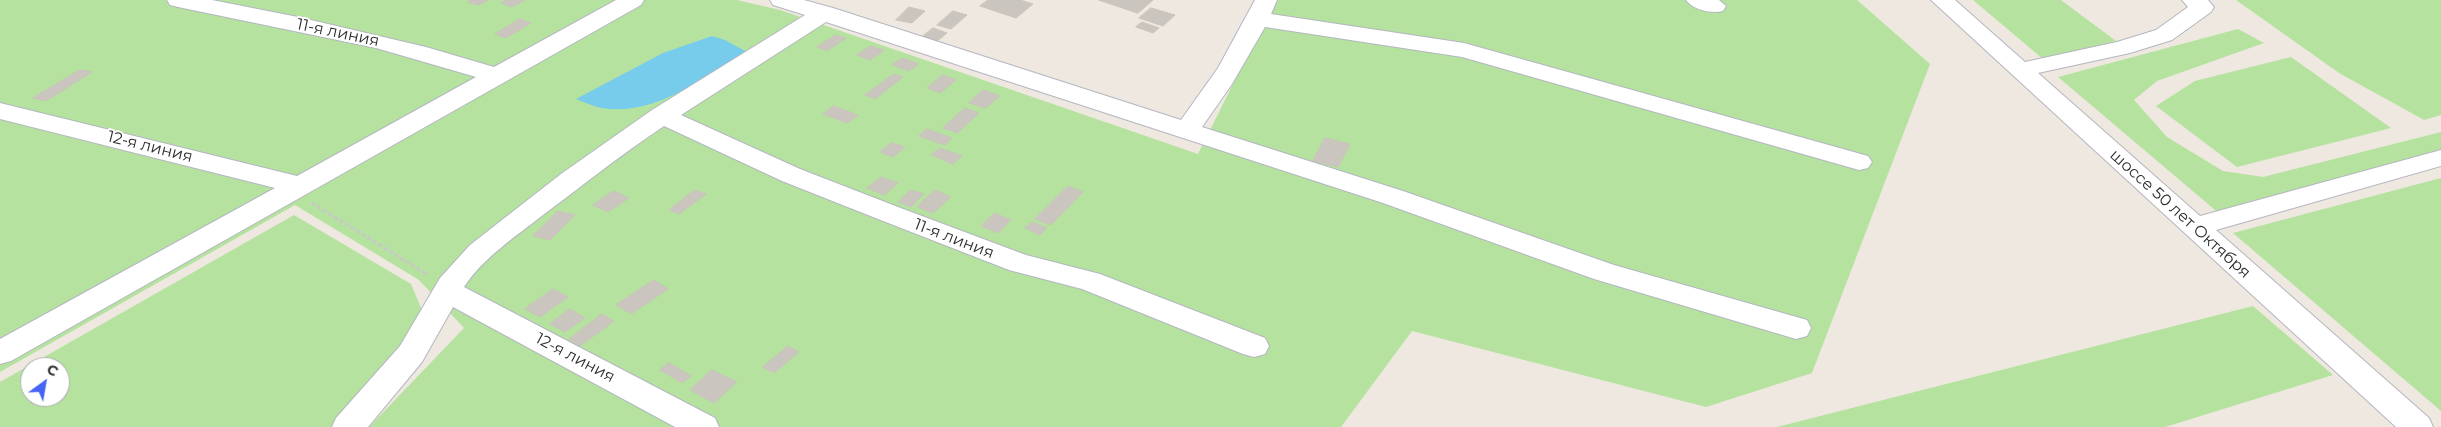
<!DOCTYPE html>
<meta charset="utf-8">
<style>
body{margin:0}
#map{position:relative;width:2441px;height:427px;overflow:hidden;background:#eee8e0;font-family:Montserrat,sans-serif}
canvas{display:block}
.north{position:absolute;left:20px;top:357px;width:50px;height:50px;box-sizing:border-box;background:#fff;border:1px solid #ababab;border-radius:50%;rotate:32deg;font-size:14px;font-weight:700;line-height:20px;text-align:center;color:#2d2d2d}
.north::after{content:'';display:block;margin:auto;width:18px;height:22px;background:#4665f5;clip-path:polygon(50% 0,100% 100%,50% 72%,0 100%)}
</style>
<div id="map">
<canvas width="2441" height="427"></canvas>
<div class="north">С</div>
</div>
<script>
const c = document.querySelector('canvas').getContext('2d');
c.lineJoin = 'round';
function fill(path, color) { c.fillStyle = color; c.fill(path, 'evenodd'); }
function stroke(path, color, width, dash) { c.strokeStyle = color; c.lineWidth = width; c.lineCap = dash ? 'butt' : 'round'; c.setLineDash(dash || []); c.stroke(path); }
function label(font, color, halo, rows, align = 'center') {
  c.font = font + ' Montserrat,sans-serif'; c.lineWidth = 4; c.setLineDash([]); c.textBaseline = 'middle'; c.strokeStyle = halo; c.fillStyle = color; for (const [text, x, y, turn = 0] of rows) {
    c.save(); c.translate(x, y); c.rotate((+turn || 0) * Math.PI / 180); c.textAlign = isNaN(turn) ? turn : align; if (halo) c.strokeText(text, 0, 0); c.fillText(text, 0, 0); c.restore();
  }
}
fill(new Path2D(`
 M0 0H737L780 10 1198 154 1275 0H1857L1930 64 1812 373 1706 407 1412 331 1341 427H369L464 328 419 280 295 205 0 372Z
 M1973 0H2061L2116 41 2043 59Z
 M2236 0H2441V115L2424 120 2339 73Z
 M2238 29 2264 43 2157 81 2134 100 2167 137 2223 171 2263 177 2441 132V158L2221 215 2058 77Z
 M2291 57 2391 128 2237 167 2156 106 2195 81Z
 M2441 178V411L2233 233Z
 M294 215 411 284 427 322 347 427H0V382ZM30 367H60V397H30Z
 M2253 306 2333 375 2165 427H1777Z`), '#b5e29f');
fill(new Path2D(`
 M712 36 725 40 747 52C704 78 654 117 601 108 593 106 584 102 576 99L663 53Z`), '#77ccec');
const building = new Path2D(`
 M471 0H488L479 5 468 2Z
 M506 0H525L512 7 501 3Z
 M988 0H1020L1033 4 1016 18 980 6Z
 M1099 0H1153L1138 13Z
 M909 7 925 11 912 23 896 20Z
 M1151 8 1175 15 1163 26 1139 18Z
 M953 11 967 15 951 29 937 25Z
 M520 19 531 23 506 38 495 34Z
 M1142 22 1159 28 1153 33 1136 27Z
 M933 28 947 33 936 42 922 37Z
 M836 35 846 38 827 51 817 47Z
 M871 46 884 50 870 60 857 55Z
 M902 58 919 64 909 71 892 65Z
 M80 70 92 72 46 101 33 98Z
 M894 74 903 77 875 99 865 95Z
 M943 75 956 80 940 93 927 88Z
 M983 90 1000 96 986 108 969 103Z
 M834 106 858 115 847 123 823 114Z
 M965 108 979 113 957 133 943 128Z
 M927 129 952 138 945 145 919 136Z
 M1325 138 1350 144 1338 167 1313 161Z
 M891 143 905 147 893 157 880 152Z
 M940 148 962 156 953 164 931 155Z
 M881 177 898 183 884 195 867 188Z
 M1068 186 1083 192 1051 225 1035 219Z
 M695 190 706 194 679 214 669 210Z
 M911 190 924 194 911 207 898 202Z
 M935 190 951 197 933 213 917 207Z
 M614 191 629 198 608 212 593 205Z
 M558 211 575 215 550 240 533 236Z
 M995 213 1011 220 998 233 981 226Z
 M1033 222 1047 228 1040 235 1025 228Z
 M654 280 668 289 631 314 616 305Z
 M553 289 568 297 540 317 525 309Z
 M570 309 585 318 565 332 550 324Z
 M602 314 614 321 580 346 569 339Z
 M788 346 799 352 774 373 763 367Z
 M669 363 691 376 682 383 660 370Z
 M712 370 737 382 714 403 690 390Z`);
fill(building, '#cac6bf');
stroke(building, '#cac4ba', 1);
const minor = new Path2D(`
 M167 0H212L298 17 426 47 494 67 616 0H644L641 5 11 361 0 364V339L275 188 0 119V103L297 176 476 77 376 48 178 7 170 5Z
 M770 0H804L833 8 1181 120 1218 68 1255 0H1277L1271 14 1464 43 1868 156 1872 162 1868 168 1859 170 1462 57 1265 27 1232 84 1202 127 1403 191 1614 265 1807 320 1811 328 1807 336 1796 339 1594 279 1383 203 826 22 681 115 800 169 898 207 1026 255 1100 274 1265 338 1269 346 1265 354 1254 357 1243 354 1082 289 1009 270 878 219 782 181 664 126C622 154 583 185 543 215 515 237 483 258 464 287L715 418 719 427H675L453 307 422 362 368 427H332L336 418 400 346 440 278 470 245 561 174 652 110 805 15 773 5Z
 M1686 0H1719L1726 6 1723 11C1712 14 1693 10 1686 0Z
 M1931 0H1955L2025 62 2117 42 2156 30 2188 7 2182 0H2208L2214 7 2211 12 2172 40 2130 53 2038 73 2200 216 2441 150V166L2216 230 2429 418 2433 427H2396Z`);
stroke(minor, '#b4b6c0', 2);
stroke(new Path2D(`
 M312 203 428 275`), '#c8c8c8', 3, [4, 2.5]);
fill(minor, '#fff');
label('16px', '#2d2d2d', '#fff', [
 ["11-я линия",338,33,12],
 ["12-я линия",150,147,14],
 ["шоссе 50 лет Октября",2180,214,42],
 ["11-я линия",954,239,21],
 ["12-я линия",575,358,28]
]);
</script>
